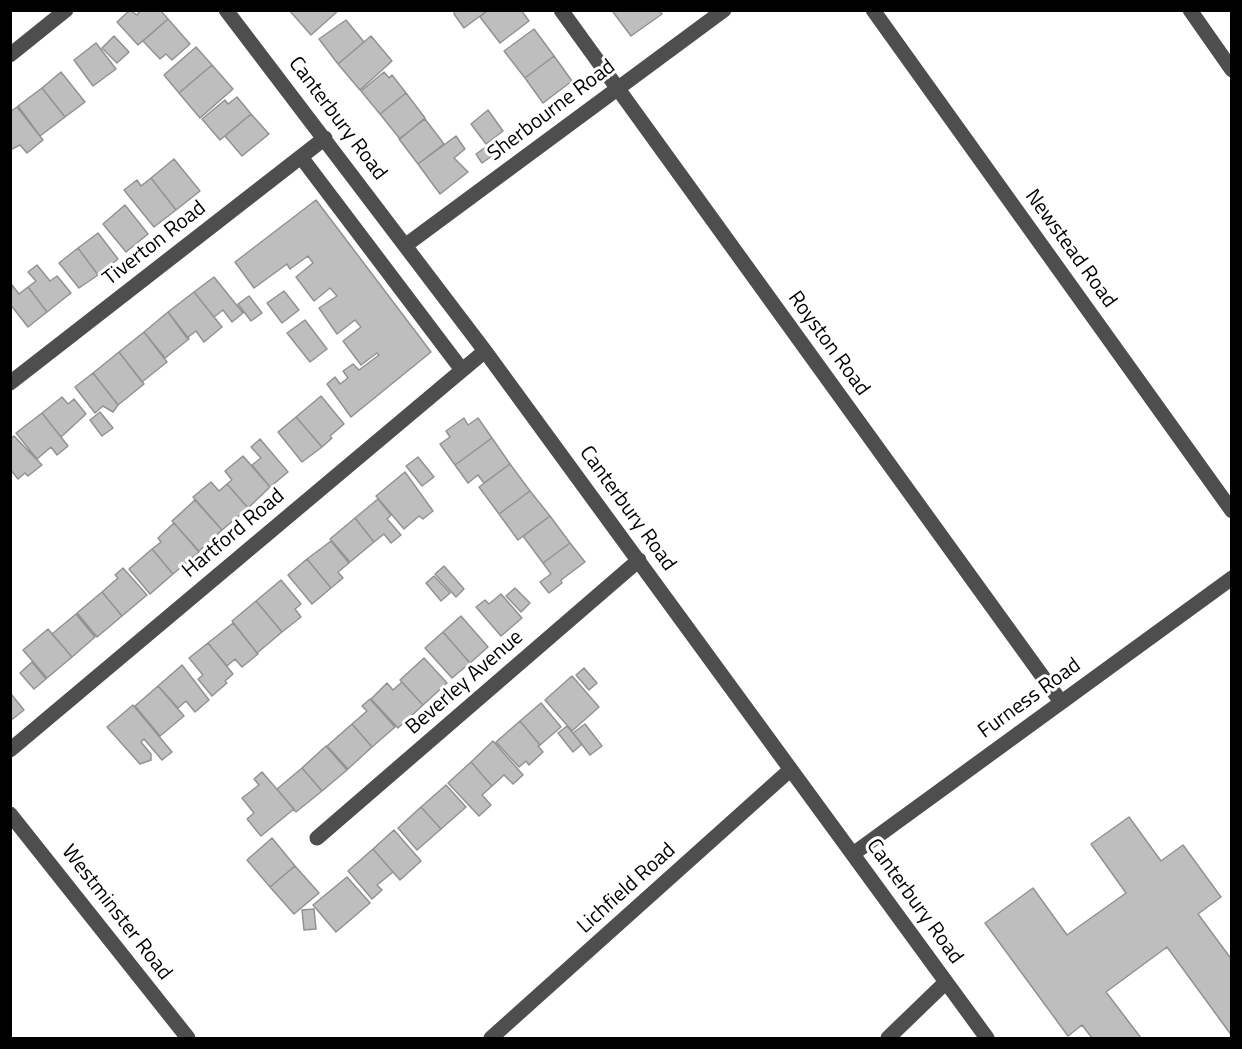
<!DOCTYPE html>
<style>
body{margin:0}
#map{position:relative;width:1242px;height:1049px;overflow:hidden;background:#fff;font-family:"Titillium Web",sans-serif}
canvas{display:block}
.frame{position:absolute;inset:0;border:12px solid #000;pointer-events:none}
</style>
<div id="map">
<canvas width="1242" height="1049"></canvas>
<div class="frame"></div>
</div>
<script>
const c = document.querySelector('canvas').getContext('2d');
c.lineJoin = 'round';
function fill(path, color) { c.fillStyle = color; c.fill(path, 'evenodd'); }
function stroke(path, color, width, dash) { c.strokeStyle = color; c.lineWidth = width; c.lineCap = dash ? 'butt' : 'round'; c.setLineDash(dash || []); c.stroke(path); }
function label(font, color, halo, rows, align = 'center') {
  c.font = font + ' "Titillium Web",sans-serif'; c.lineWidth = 6; c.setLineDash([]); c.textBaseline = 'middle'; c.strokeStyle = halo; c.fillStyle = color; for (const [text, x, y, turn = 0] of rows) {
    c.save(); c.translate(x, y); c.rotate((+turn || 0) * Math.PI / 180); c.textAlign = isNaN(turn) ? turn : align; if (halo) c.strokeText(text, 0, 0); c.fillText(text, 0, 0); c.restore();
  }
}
const building = new Path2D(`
 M130 10 137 15 141 10H160L168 19 138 45 117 22Z
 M289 10H339L311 35Z
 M455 10H488L464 28 454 14Z
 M488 10H521L529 21 500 43 480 17Z
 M615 10H659L662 14 631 36 613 12Z
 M168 19 190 44 172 60 166 54 160 59 143 41Z
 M346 20 364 42 338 64 319 39Z
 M534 29 554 56 525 78 504 51Z
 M114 36 129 52 117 63 102 48Z
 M371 36 392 61 360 90 338 64Z
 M96 43 116 69 93 86 74 60Z
 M196 47 212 65 179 93 164 75Z
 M554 56 572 81 543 103 525 78Z
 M212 65 233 89 200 118 179 93Z
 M61 72 85 102 65 117 42 88Z
 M384 72 389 78 392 75 406 93 380 114 361 91Z
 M42 88 65 117 40 136 18 106Z
 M406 93 425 118 400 139 380 114Z
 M237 97 251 114 220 140 202 119 225 100 228 104Z
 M17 107 43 140 27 153 20 145 10 150V112Z
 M488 110 503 131 486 144 471 124Z
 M251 114 269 134 242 156 225 136Z
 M425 119 444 144 418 164 399 139Z
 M456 136 465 149 454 158 468 172 440 194 418 164Z
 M486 147 492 156 482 163 476 154Z
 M174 159 200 191 176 210 151 178Z
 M151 178 176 210 154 227 124 190 137 180 141 186Z
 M316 200 431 352 351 417 327 384 335 377 340 384 348 378 343 371 353 364 359 370 379 355 377 353 361 365 343 341 361 327 355 320 337 334 319 308 337 296 330 288 314 301 296 277 313 263 308 256 290 269 287 264 254 288 235 262Z
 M125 205 148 234 126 252 103 224Z
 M98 233 118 259 98 275 78 248Z
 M78 248 98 275 79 288 59 263Z
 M37 265 50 281 57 276 71 293 47 312 28 287 36 281 28 272Z
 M214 277 243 313 232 322 223 310 214 317 194 292Z
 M12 285 19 294 28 287 47 312 28 327 10 304Z
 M284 291 299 310 282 323 267 303Z
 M194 292 222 327 204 342 196 331 187 338 168 312Z
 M249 296 262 313 251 321 238 304Z
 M168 312 189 339 165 358 144 332Z
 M305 320 327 349 310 362 287 333Z
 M144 332 167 362 142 382 119 352Z
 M119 352 144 384 118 405 93 373Z
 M93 373 118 405 113 412 103 406 95 413 75 387Z
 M321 396 344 424 330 436 332 438 322 447 296 417Z
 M62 397 68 404 74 399 86 414 61 437 42 413Z
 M100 412 113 428 102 436 90 420Z
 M42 413 68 446 57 455 51 447 37 459 16 433Z
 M296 417 322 447 302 462 278 432Z
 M464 418 468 425 478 418 492 438 455 465 440 444 450 437 446 431Z
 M14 436 42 465 28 476 25 473 18 479 10 469V439Z
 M492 438 510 464 484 483 478 475 468 483 455 465Z
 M260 439 288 472 270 487 252 465 261 458 251 447Z
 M243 456 270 487 248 508 227 484 232 480 225 471Z
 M418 457 434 477 422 486 406 466Z
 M510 464 530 491 499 514 479 487Z
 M405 472 433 511 423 519 419 516 404 529 376 496Z
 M211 482 219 491 227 484 248 508 222 530 193 497Z
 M530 491 550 516 518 540 499 514Z
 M378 499 391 515 387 519 401 535 391 543 384 534 374 542 355 518Z
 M195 500 222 530 199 551 172 521Z
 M550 516 570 543 543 563 523 536Z
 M355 518 374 542 350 562 330 539Z
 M174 523 199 552 173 574 152 549 161 542 158 538Z
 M331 541 349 563 338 572 343 578 331 588 307 559Z
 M570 543 585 562 561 580 562 583 549 593 540 582 551 574 543 563Z
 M152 549 173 574 150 594 129 569Z
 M307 559 331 588 312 604 288 575Z
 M444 566 464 589 456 597 435 574Z
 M123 568 147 595 122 616 102 592 118 578 115 575Z
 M434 576 450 593 441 601 426 583Z
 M281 580 301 604 295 609 301 617 282 632 256 601Z
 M515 588 530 603 521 612 506 596Z
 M102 592 122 616 97 637 77 613Z
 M501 594 522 618 501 636 476 607 485 600 489 604Z
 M256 601 282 632 257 653 232 621Z
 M76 614 95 637 72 657 52 634Z
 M461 616 488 647 470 663 443 632Z
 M233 623 258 654 242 667 235 659 227 666 208 643Z
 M48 629 72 657 47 678 23 650Z
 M443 632 470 663 452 678 425 648Z
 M208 643 233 674 225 681 227 683 212 696 198 679 203 675 189 658Z
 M424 658 447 683 423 705 400 680Z
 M32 662 46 679 34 689 20 673Z
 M182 665 209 700 195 712 186 701 178 708 158 686Z
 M584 668 597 683 589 690 576 675Z
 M572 676 599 707 572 731 545 700Z
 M402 682 423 705 398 728 371 699 387 683 393 690Z
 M158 686 184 716 160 736 135 706Z
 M11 694 24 710 10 721V695Z
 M370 699 395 727 372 747 352 724 367 711 362 706Z
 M541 703 561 727 540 745 520 721Z
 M133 705 172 752 162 760 144 739 141 742 151 754V760L140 764 107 727Z
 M520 721 540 745 538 746 543 752 529 765 526 761 519 767 496 742Z
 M352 724 372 747 348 769 327 746Z
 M585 724 602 746 590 755 573 733Z
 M567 726 582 744 573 752 558 733Z
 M493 741 523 775 513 784 504 775 492 786 471 762Z
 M326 746 347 770 322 791 302 768Z
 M471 762 492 786 482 795 491 805 479 816 448 783Z
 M302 768 322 791 296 812 277 789Z
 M262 772 294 809 261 836 247 819 254 813 242 798 259 785 254 779Z
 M446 785 466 807 441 829 421 807Z
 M421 807 441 829 417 850 398 828Z
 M1129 817 1161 861 1183 845 1221 897 1198 914 1232 960V1036L1167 947 1106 992 1141 1038H1092L1082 1025 1068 1036 985 923 1033 888 1067 935 1126 893 1091 844Z
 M394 830 421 861 400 880 373 849Z
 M272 838 295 866 270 887 247 860Z
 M373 849 393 872 377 885 382 890 372 899 348 871Z
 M295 866 319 893 294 914 270 887Z
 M347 877 370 903 336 932 313 905Z
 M314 909 316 929 304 930 302 910Z`);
fill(building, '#bebebe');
stroke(building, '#929292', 1.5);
stroke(new Path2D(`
 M226 10 485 351 987 1038
 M561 10 1061 702
 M873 10 1232 511
 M1190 10 1232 70
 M10 55 66 10
 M301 157 462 370
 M406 245 724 10
 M10 383 325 138
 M10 750 485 351
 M10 814 188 1038
 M317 838 639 560
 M853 854 1232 578
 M491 1038 790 770
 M888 1038 946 982`), '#4e4e4e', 15);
label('21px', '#000', '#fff', [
 ["Sherbourne Road",552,111,-37],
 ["Canterbury Road",337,119,53],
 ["Tiverton Road",155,244,-38],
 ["Newstead Road",1070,249,54],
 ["Royston Road",828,344,54],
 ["Canterbury Road",627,509,54],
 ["Hartford Road",234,534,-40],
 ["Beverley Avenue",465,683,-41],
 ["Furness Road",1030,699,-36],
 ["Lichfield Road",627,889,-42],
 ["Canterbury Road",914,902,54],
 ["Westminster Road",116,913,52]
]);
</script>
